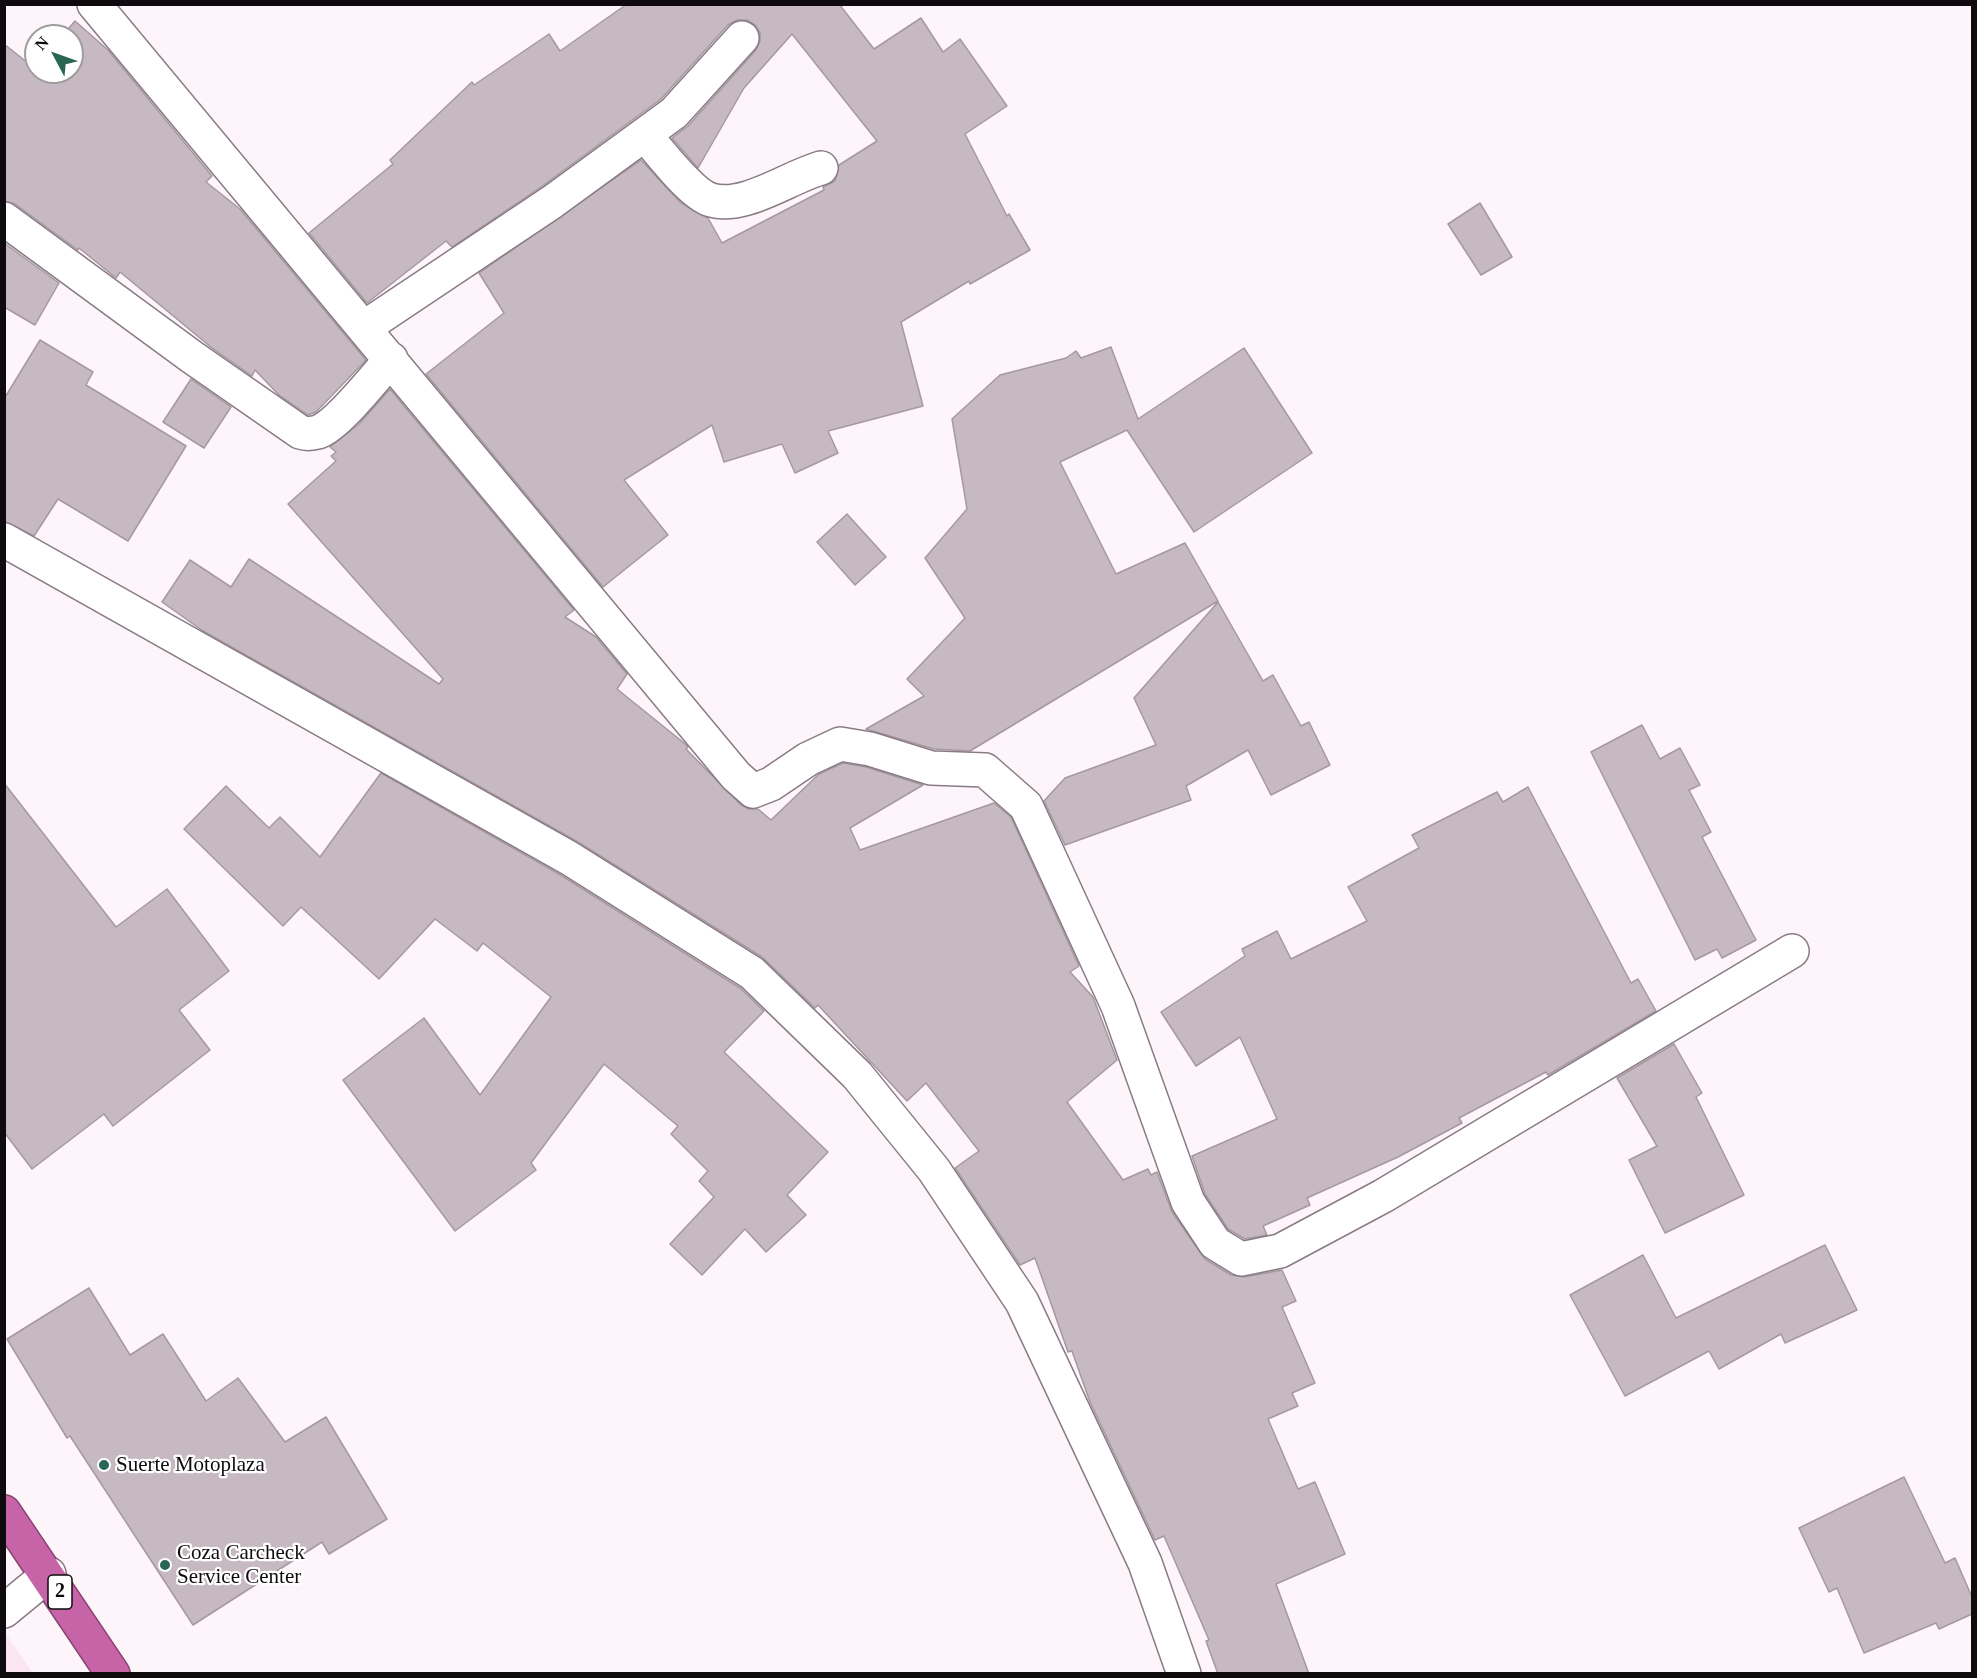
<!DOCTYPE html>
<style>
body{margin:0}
#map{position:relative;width:1977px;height:1678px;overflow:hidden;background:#fef5fa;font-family:"Times New Roman",serif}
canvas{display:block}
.frame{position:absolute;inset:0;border:6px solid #0e0a0d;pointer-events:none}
.north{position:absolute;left:24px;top:24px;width:60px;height:60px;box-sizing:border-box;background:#fff;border:2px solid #9f9d9e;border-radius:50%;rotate:311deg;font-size:16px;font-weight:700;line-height:24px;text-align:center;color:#0e0a0d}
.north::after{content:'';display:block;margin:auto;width:21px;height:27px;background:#296754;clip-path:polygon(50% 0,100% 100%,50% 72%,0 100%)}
</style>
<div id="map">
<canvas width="1977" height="1678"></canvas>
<div class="frame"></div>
<div class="north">N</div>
</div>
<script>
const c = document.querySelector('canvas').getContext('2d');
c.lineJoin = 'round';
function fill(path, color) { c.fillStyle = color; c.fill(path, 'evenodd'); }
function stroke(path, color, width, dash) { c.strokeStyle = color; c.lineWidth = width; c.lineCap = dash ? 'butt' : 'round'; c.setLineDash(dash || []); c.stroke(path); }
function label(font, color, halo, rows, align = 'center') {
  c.font = font + ' "Times New Roman",serif'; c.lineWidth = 4.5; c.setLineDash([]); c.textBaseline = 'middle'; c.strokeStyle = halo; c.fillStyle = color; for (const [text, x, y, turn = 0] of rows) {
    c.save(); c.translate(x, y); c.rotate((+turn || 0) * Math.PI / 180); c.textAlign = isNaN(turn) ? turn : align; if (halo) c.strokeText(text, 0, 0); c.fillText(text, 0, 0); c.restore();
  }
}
fill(new Path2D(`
 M4 1633H5L33 1673H5Z`), '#fbe5f2');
const building = new Path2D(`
 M627 4H839L874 49 921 18 943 52 960 39 1007 106 965 134 1007 216 1009 214 1030 250 970 284 969 281 901 322 923 406 828 431 838 453 795 473 782 444 724 462 712 425 624 480 668 535 603 587 426 374 504 313 479 273 641 160 681 203 708 218 722 243 824 190 823 187 835 181 839 165 877 141 792 34 744 88 698 168 672 138 688 126 756 50 760 41V33L755 25 747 20H737L728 25 661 99 541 187 452 247 446 241 367 303 309 233 393 164 390 160 472 82 474 85 549 34 560 51Z
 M75 21 108 50 212 176 206 182 240 209 366 360 316 412 308 415 279 395 255 370 252 376 212 348 120 272 116 278 79 248 78 250 15 204 4 201V44L33 67 36 64V72H72V36H62Z
 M1480 203 1512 257 1481 275 1448 224Z
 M4 243 59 283 35 325 4 307Z
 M40 340 93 372 86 385 186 446 128 541 58 499 34 536 4 521V399Z
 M1111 347 1138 419 1244 348 1312 453 1194 532 1127 430 1060 462 1116 574 1185 543 1218 601 970 751 934 749 866 729 924 696 907 679 965 618 925 558 967 509 952 419 1000 375 1066 358 1076 351 1081 358Z
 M191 379 231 407 204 448 163 422Z
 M390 389 574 610 565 617 596 637 627 674 617 689 684 743 688 747 686 749 741 805 749 809H758L771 820 819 774 843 763 866 767 923 785 850 828 860 850 994 803 1011 817 1079 966 1070 972 1093 997 1117 1060 1067 1102 1123 1180 1148 1169 1151 1175 1157 1172 1172 1212 1205 1259 1231 1275 1244 1277 1282 1270 1296 1301 1282 1307 1315 1383 1292 1393 1298 1406 1268 1419 1298 1489 1315 1482 1345 1554 1276 1584 1309 1674H1218L1206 1641 1209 1640 1164 1536 1155 1540 1090 1402 1072 1351 1068 1352 1035 1258 1020 1265 955 1168 979 1151 926 1083 907 1101 818 1005 815 1008 762 957 578 842 203 631 162 602 190 560 231 587 249 559 439 684 443 679 288 504 336 461 331 456 336 452 330 447 359 424Z
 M847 514 886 557 855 585 817 542Z
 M1218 602 1263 681 1273 675 1301 726 1309 722 1330 765 1271 795 1248 750 1186 786 1191 800 1065 845 1044 801 1065 778 1156 745 1134 698Z
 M1642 725 1660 759 1680 748 1700 785 1689 790 1711 832 1702 837 1756 940 1722 958 1717 949 1695 960 1591 752Z
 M381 773 559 874 740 988 764 1011 724 1052 828 1152 787 1195 806 1215 766 1252 745 1229 702 1275 670 1244 714 1197 699 1181 708 1171 671 1134 678 1126 604 1064 531 1163 536 1170 455 1231 343 1080 424 1018 480 1095 551 997 483 943 477 951 435 919 379 979 301 907 283 926 184 829 226 786 269 828 280 817 320 857Z
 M4 783 116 927 167 889 229 971 179 1010 210 1050 113 1126 104 1114 32 1169 4 1132Z
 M1528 787 1631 983 1638 979 1656 1011 1548 1075 1546 1072 1459 1118 1462 1123 1398 1157 1307 1198 1310 1205 1263 1226 1267 1235 1245 1239 1228 1229 1205 1194 1192 1156 1277 1119 1240 1037 1196 1066 1161 1012 1245 956 1242 949 1277 931 1291 959 1367 921 1348 887 1419 848 1412 835 1497 792 1503 802Z
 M1674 1044 1702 1093 1696 1097 1744 1195 1665 1233 1629 1160 1657 1146 1617 1078Z
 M1825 1245 1857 1310 1785 1343 1781 1334 1719 1369 1709 1351 1625 1396 1570 1295 1643 1255 1676 1318Z
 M89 1288 130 1355 163 1334 206 1401 238 1378 285 1442 326 1417 387 1519 329 1554 322 1542 193 1625 70 1436 67 1438 7 1339Z
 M1904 1477 1945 1563 1955 1558 1972 1597V1614L1939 1629 1936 1623 1864 1653 1837 1588 1829 1592 1799 1528Z`);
fill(building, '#c7b9c1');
stroke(building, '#a698a0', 1.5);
const minor = new Path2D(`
 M94 4 736 776 753 791 771 784 808 759 840 744 870 749 931 768 985 770 1026 806 1118 1006 1188 1202 1215 1243 1241 1259 1280 1251 1383 1196 1792 951
 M645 135C659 151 691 194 711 200 744 210 789 177 821 168
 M4 219 192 357 300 432C306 434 311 434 318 432 338 425 376 376 391 359
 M365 327 552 202 674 113 742 38
 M4 540 569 858 752 973 857 1075 934 1170 1022 1302 1145 1563 1184 1674
 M4 1611 49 1574`);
const highway = new Path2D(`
 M4 1512 113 1674`);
stroke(minor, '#897b83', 36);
stroke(highway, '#864471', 36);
stroke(minor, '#fff', 33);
stroke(highway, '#c763a7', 33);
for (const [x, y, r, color] of [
 [104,1465,6,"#296754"],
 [165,1565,6,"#296754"]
]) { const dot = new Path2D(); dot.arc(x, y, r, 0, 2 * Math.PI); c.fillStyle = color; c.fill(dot); stroke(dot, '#fff', 2); }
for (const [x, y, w] of [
 [60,1592,24]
]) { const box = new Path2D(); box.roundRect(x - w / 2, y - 17, w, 34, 4.5); c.fillStyle = '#fff'; c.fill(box); stroke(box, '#0e0a0d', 1.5); }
label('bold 20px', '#0e0a0d', null, [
 ["2",60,1592]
]);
label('21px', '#0e0a0d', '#fff', [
 ["Suerte Motoplaza",116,1465],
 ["Coza Carcheck",177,1553],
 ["Service Center",177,1577]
], 'left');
</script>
